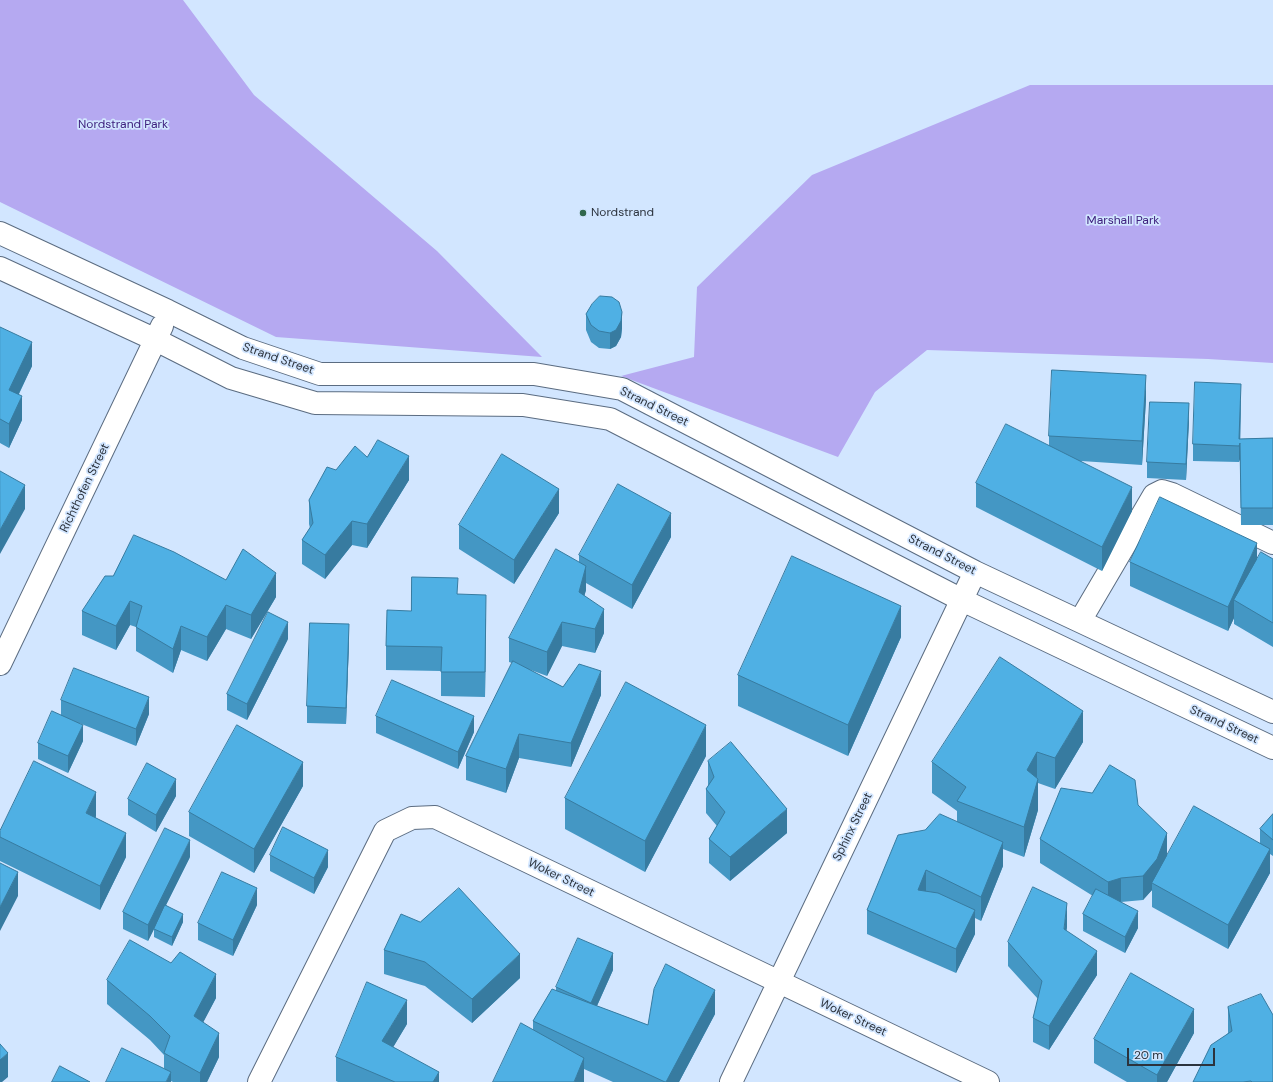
<!DOCTYPE html>
<style>
body{margin:0}
#map{position:relative;width:1273px;height:1082px;overflow:hidden;background:#d2e6ff;font-family:"DM Sans",sans-serif}
canvas{display:block}
.scale{position:absolute;left:1127px;top:1048px;width:88px;height:18px;box-sizing:border-box;border:2px solid #2c333d;border-top:0;padding-left:5px;font-size:12px;line-height:14px;white-space:nowrap;color:#2c333d;-webkit-text-stroke:3px #d2e6ff;paint-order:stroke}
</style>
<div id="map">
<canvas width="1273" height="1082"></canvas>
<div class="scale">20 m</div>
</div>
<script>
const c = document.querySelector('canvas').getContext('2d');
c.lineJoin = 'round';
function fill(path, color) { c.fillStyle = color; c.fill(path, 'evenodd'); }
function stroke(path, color, width, dash) { c.strokeStyle = color; c.lineWidth = width; c.lineCap = dash ? 'butt' : 'round'; c.setLineDash(dash || []); c.stroke(path); }
function label(font, color, halo, rows, align = 'center') {
  c.font = font + ' "DM Sans",sans-serif'; c.lineWidth = 3.5; c.setLineDash([]); c.textBaseline = 'middle'; c.strokeStyle = halo; c.fillStyle = color; for (const [text, x, y, turn = 0] of rows) {
    c.save(); c.translate(x, y); c.rotate((+turn || 0) * Math.PI / 180); c.textAlign = isNaN(turn) ? turn : align; if (halo) c.strokeText(text, 0, 0); c.fillText(text, 0, 0); c.restore();
  }
}
fill(new Path2D(`
 M0 0H183L254 95 437 251 542 357 276 337 0 202Z
 M1030 85H1273V363L1208 359 927 350 875 392 838 457 621 376 694 357 697 287 812 175Z`), '#b5a9f1');
const minor = new Path2D(`
 M0 233 168 311 243 348 320 374H534L622 389 975 572 1273 712
 M0 268 156 340 231 378 315 403 523 405 610 419 962 600 1273 748
 M1080 621 1154 495 1162 491 1172 494 1273 543
 M0 664 162 326
 M259 1082 385 831 412 818 435 817 988 1082
 M731 1082 975 572`);
stroke(minor, '#5b6c81', 24);
stroke(minor, '#fff', 22);
fill(new Path2D(`
 M586 314 622 328 621 337 616 346 610 349 599 348 591 342 586 330Z
 M0 327 32 366 19 394 22 420 9 448 0 443Z
 M1146 399 1142 465 1081 461 1132 511 1102 571 976 507V483L1049 445V436Z
 M1241 400 1240 439 1273 438V525H1241L1240 459 1239 462 1193 461V444Z
 M1189 420 1186 480 1147 478V462Z
 M367 457 409 480 367 548 352 545 325 579 302 564V540L310 528 309 524V500Z
 M559 513 514 584 459 549V525Z
 M671 537 632 609 586 583V590L584 596 604 633 595 653 562 646 547 676 528 669 563 687 601 695 571 767 519 758 506 793 466 780V756L512 663 509 662V638L579 562V555Z
 M1273 559V647L1234 624V618L1228 631 1130 586V562Z
 M226 580 276 597 251 639 226 629 207 661 181 650 173 673 136 651V627L130 625 116 650 82 635V611Z
 M458 594 486 619 485 697 441 696V671L386 670V646L411 611Z
 M901 637 848 756 738 706V675Z
 M288 639 247 720 227 710V694Z
 M349 641 346 724 307 723V706Z
 M61 700 149 714 136 746 79 723 83 741 68 773 38 759V743L61 715Z
 M376 716 474 732 458 769 376 733Z
 M1083 742 1055 789 1038 783V810L1024 857 1003 849V866L981 921 975 918V934L956 973 867 934V910L957 821V811L932 793V762Z
 M706 756 645 872 565 829V798Z
 M708 761 787 833 730 881 709 863V839L717 826 706 813V789L708 786Z
 M303 786 254 873 189 836V812Z
 M176 796 156 832 128 815V799Z
 M1138 805 1167 855 1260 843V829L1273 814V856L1270 854V873L1228 949 1152 907V890L1143 900 1121 902 1138 928 1125 953 1083 931V914L1093 896 1040 863V839Z
 M96 816V818L126 857 100 910 0 861V831Z
 M270 855 328 867 314 894 270 871Z
 M190 857 166 905 183 922 172 946 154 937V929L148 941 123 929V912Z
 M257 905 233 956 198 940V923Z
 M1067 927 1066 930 1097 975 1049 1050 1033 1042V1018L1038 999 1008 966V942Z
 M384 950 520 978 472 1023 425 986 384 974Z
 M613 970 597 1006 648 1025 715 1014 679 1082H613L584 1069V1082L533 1030V1021L556 990V987Z
 M107 980 216 998 203 1022 219 1057 207 1082H173L171 1081V1082L164 1068V1055L150 1040 107 1004Z
 M1228 1007 1273 1082H1193L1228 1033Z
 M407 1024 393 1047 439 1082H338L336 1081V1057Z
 M1194 1033 1167 1082H1127L1094 1063V1039Z`), '#4497c4');
fill(new Path2D(`
 M622 312V328L621 337 616 346 610 349V333Z
 M32 342V366L9 414V390Z
 M1146 375V399L1142 465V441Z
 M1241 384 1240 459 1239 462V446Z
 M22 396V420L9 448V424Z
 M1189 403V420L1186 480V464Z
 M409 456V480L367 548V524Z
 M25 485V509L0 554V530Z
 M1132 487V511L1102 571V547Z
 M559 489V513L514 584V560Z
 M671 513V537L632 609V585Z
 M352 521V545L325 579V555Z
 M1257 543V567L1234 600V618L1228 631V607Z
 M586 566V590L579 616V592Z
 M276 573V597L251 639V615Z
 M486 595V619L485 697V672Z
 M130 601V625L116 650V626Z
 M226 605V629L207 661V637Z
 M901 606V637L848 756V725Z
 M604 609V633L595 653V629Z
 M288 622V639L247 720V704Z
 M562 622V646L547 676V652Z
 M349 624V641L346 724V708Z
 M181 626V650L173 673V649Z
 M601 671V695L571 767V743Z
 M149 697V714L136 746V729Z
 M1083 711V742L1055 789V758Z
 M474 716V732L458 769V752Z
 M83 725V741L68 773V756Z
 M706 725V756L645 872V841Z
 M519 734V758L506 793V769Z
 M1037 752V783L1038 779V810L1024 857V827L1027 770Z
 M303 762V786L254 873V849Z
 M176 779V796L156 832V815Z
 M96 792V816L86 837V813Z
 M787 809V833L730 881V857Z
 M126 833V857L100 910V886Z
 M1167 833V857L1152 883V890L1143 900V876Z
 M190 840V857L148 941V925Z
 M1003 842V866L981 921V897Z
 M1270 849V873L1228 949V925Z
 M328 850V867L314 894V878Z
 M926 870V894L918 890Z
 M18 872V896L0 931V907Z
 M1121 878V902L1108 906V882Z
 M257 888V905L233 956V940Z
 M1067 903V927L1064 953V929Z
 M975 910V934L956 973V949Z
 M1138 911V928L1125 953V937Z
 M183 914V922L172 946V937Z
 M1097 951V975L1049 1050V1026Z
 M613 953V970L591 1019V1003Z
 M520 954V978L472 1023V999Z
 M216 974V998L194 1040V1016Z
 M715 990V1014L679 1082H666Z
 M407 1000V1024L382 1066V1041Z
 M1194 1009V1033L1167 1082H1157V1075Z
 M219 1033V1057L207 1082H200V1073Z
 M8 1053V1077L2 1082H0V1060Z
 M584 1058V1082H574Z
 M171 1072V1082H166Z
 M439 1072V1082H433Z`), '#377ba0');
const building = new Path2D(`
 M600 296 612 297 619 302 622 312 621 321 616 330 610 333 599 331 591 325 586 314 592 304Z
 M0 327 32 342 9 390 22 396 9 424 0 419Z
 M1052 370 1146 375 1142 441 1049 436Z
 M1195 382 1241 384 1239 439 1273 438V508H1241L1240 443 1239 446 1193 444Z
 M1150 402 1189 403 1186 464 1147 462Z
 M1006 424 1132 487 1102 547 976 483Z
 M378 440 409 456 367 524 352 521 325 555 302 540 313 523 309 500 327 467 336 470 355 446 367 457Z
 M502 454 559 489 514 560 459 525Z
 M0 471 25 485 0 530Z
 M618 484 671 513 632 585 579 555Z
 M1160 497 1257 543 1228 607 1130 562Z
 M134 535 174 552 226 580 243 549 276 573 251 615 226 605 207 637 181 626 173 649 136 627 142 606 130 601 116 626 82 611 105 576H113Z
 M556 549 586 566 579 592 604 609 595 629 562 622 547 652 509 638Z
 M1261 552 1273 559V623L1234 600Z
 M792 556 901 606 848 725 738 675Z
 M412 577 458 578 457 594 486 595 485 672H441L442 647 386 646 387 610 411 611Z
 M268 612 288 622 247 704 227 694Z
 M310 623 349 624 346 708 307 706Z
 M1000 657 1083 711 1055 758 1037 752 1027 770 1038 779 1024 827 957 801 966 787 932 762Z
 M513 661 563 687 579 664 601 671 571 743 519 734 506 769 466 756Z
 M74 668 149 697 136 729 61 700Z
 M392 680 474 716 458 752 376 716Z
 M626 682 706 725 645 841 565 798Z
 M52 711 83 725 68 756 38 743Z
 M237 725 303 762 254 849 189 812Z
 M731 742 787 809 730 857 709 839 725 812 706 789 714 777 708 761Z
 M34 761 96 792 86 813 126 833 100 886 0 837V831Z
 M147 763 176 779 156 815 128 799Z
 M1110 765 1135 780 1138 805 1167 833 1157 859 1143 876 1121 878 1108 882 1040 839 1061 788 1092 793Z
 M1194 806 1270 849 1228 925 1152 883Z
 M940 814 1003 842 981 897 926 870 918 890 938 893 975 910 956 949 867 910 898 835 925 830Z
 M1273 814V840L1260 829Z
 M283 827 328 850 314 878 270 855Z
 M165 828 190 840 148 925 123 912Z
 M0 863 18 872 0 907Z
 M222 872 257 888 233 940 198 923Z
 M1033 887 1067 903 1064 929 1097 951 1049 1026 1033 1018 1042 981 1008 942Z
 M459 888 520 954 472 999 425 962 384 950 401 914 420 922Z
 M1096 889 1138 911 1125 937 1083 914Z
 M165 905 183 914 172 937 154 929Z
 M578 938 613 953 591 1003 556 987Z
 M130 940 171 963 180 952 216 974 194 1016 219 1033 200 1073 164 1053 170 1036 150 1016 107 980Z
 M666 964 715 990 666 1082H665L533 1021 552 989 648 1025 654 989Z
 M1131 973 1194 1009 1157 1075 1094 1039Z
 M367 982 407 1000 382 1041 439 1072 433 1082H395L336 1057Z
 M1261 994 1273 1015V1082H1252L1251 1081 1243 1082H1193L1211 1045 1232 1031 1228 1007Z
 M521 1023 584 1058 574 1082H493Z
 M0 1044 8 1053 0 1060Z
 M122 1048 171 1072 166 1082H106Z
 M60 1066 90 1082H52Z`);
fill(building, '#4fb0e4');
stroke(building, '#377ba0', 1);
for (const [x, y, r, color] of [
 [583,213,4,"#31674d"]
]) { const dot = new Path2D(); dot.arc(x, y, r, 0, 2 * Math.PI); c.fillStyle = color; c.fill(dot); stroke(dot, '#d2e6ff', 1.5); }
label('12px', '#3e207e', '#d2e6ff', [
 ["Nordstrand Park",123,125],
 ["Marshall Park",1123,221]
]);
label('12px', '#2c333d', '#d2e6ff', [
 ["Nordstrand",591,213]
], 'left');
label('12px', '#2c333d', '#d2e6ff', [
 ["Strand Street",278,359,19],
 ["Strand Street",654,407,26],
 ["Richthofen Street",85,488,-64],
 ["Strand Street",942,555,27],
 ["Strand Street",1224,725,25],
 ["Sphinx Street",853,827,-64],
 ["Woker Street",561,878,26],
 ["Woker Street",853,1018,25]
]);
</script>
